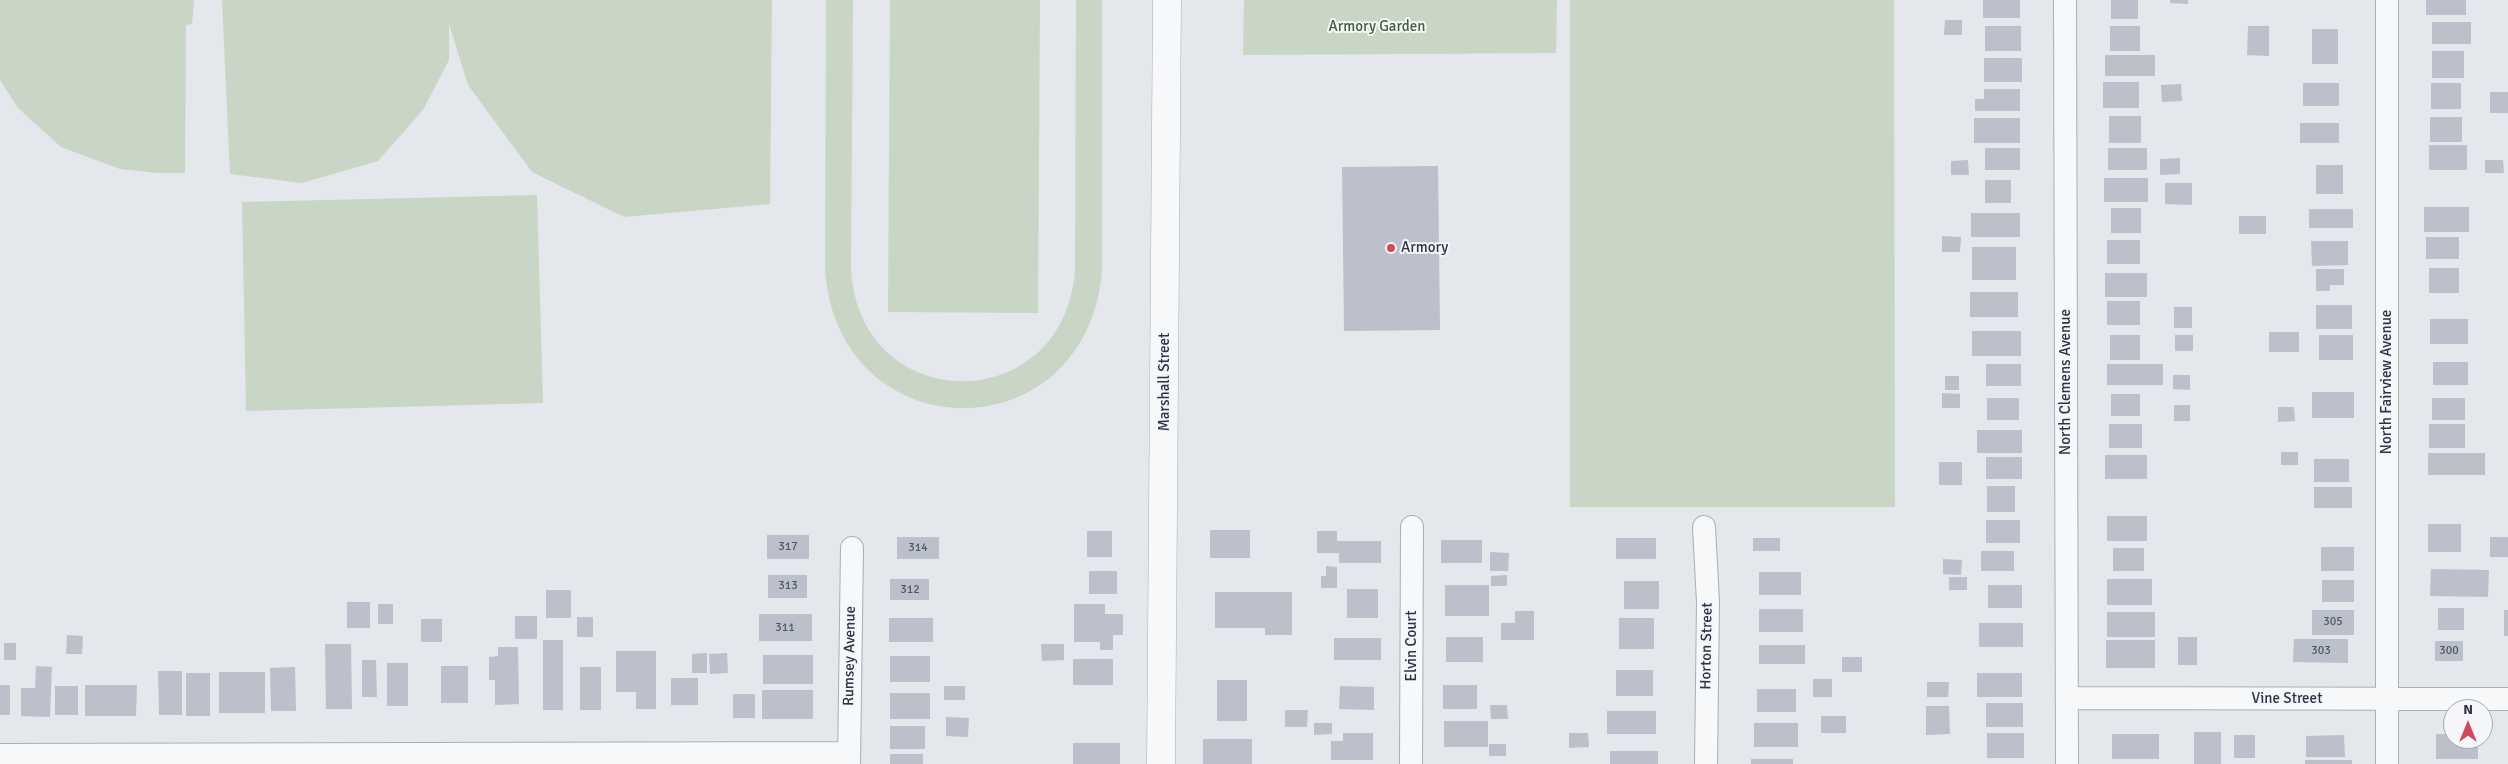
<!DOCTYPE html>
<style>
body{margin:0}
#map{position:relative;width:2508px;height:764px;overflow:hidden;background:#e4e7ec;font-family:Signika,sans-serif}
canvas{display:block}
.north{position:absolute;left:2443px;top:699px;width:50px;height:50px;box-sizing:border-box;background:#f4f6f9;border:1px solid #a4a8b1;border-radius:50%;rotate:0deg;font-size:14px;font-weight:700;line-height:20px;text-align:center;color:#2b3445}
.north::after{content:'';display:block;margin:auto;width:18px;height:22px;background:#d1495b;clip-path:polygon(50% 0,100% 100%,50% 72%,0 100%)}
</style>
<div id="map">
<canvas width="2508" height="764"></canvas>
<div class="north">N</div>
</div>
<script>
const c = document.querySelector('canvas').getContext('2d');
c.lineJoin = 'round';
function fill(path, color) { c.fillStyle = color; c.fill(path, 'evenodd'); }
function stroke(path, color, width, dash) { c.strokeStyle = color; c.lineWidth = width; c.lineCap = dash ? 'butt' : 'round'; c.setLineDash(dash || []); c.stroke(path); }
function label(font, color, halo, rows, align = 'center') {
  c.font = font + ' Signika,sans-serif'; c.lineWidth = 4; c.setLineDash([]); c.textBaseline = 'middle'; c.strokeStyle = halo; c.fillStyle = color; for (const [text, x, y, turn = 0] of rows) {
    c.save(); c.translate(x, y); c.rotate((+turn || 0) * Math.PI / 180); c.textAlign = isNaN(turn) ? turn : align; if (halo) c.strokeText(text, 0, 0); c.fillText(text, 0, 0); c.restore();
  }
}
fill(new Path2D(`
 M0 0H194L192 24 186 25 185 173H157L120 169 61 147 18 108 0 80Z
 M222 0H772L770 204 624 217 532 172 468 85 449 24V60L423 110 378 161 302 183 230 174Z
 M826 0H853L851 270C860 417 1063 419 1075 271L1076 0H1102V272C1085 456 837 452 825 269Z
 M890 0H1040L1038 313 888 312Z
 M1244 0H1557L1556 53 1243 55Z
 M1570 0H1894L1895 507H1570Z
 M537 195 543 403 246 411 242 202Z`), '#c9d6c5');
fill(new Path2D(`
 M1983 0H2020V18H1983Z
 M2111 0H2138V19H2111Z
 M2170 0H2188V4L2170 3Z
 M2426 0H2466V15H2426Z
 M1945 20H1962V35H1944Z
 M2432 22H2471V44H2432Z
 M1985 26H2021V51H1985Z
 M2110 26H2140V51H2110Z
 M2248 26H2269V56L2247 55Z
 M2312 29H2338V64H2312Z
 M2432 51H2464V78H2432Z
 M2105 55H2155V76H2105Z
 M1984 58H2022V82H1984Z
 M2103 82H2139V108H2103Z
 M2303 83H2339V106H2303Z
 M2431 83H2461V109H2431Z
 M2181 84 2182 101 2162 102 2161 85Z
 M1984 89H2020V111H1975V99H1984Z
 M2490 92H2508V113H2490Z
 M2109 116H2141V143H2109Z
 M2430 117H2462V142H2430Z
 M1974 118H2020V143H1974Z
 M2300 123H2339V143H2300Z
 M2429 145H2467V170H2429Z
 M1985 148H2020V170H1985Z
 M2108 148H2147V170H2108Z
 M2180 158V174L2160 175V159Z
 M1968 160 1969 175H1951V161Z
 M2485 160H2503L2504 173H2485Z
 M2316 165H2343V194H2316Z
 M1438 166 1440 330 1344 331 1342 167Z
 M2104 178H2148V202H2104Z
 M1985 180H2011V203H1985Z
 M2165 183H2192V205L2165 204Z
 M2424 207H2469V232H2424Z
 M2111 208H2141V233H2111Z
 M2309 209H2353V228H2309Z
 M1971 213H2020V237H1971Z
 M2239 216H2266V234H2239Z
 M1942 236 1961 237 1960 252H1942Z
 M2426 237H2459V259H2426Z
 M2107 240H2140V264H2107Z
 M2311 241H2348V265L2312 266Z
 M1972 247H2016V280H1972Z
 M2429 268H2459V293H2429Z
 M2316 269H2344V285H2330V291H2316Z
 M2105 273H2147V297H2105Z
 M1970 292H2018V317H1970Z
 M2107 301H2140V325H2107Z
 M2316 305H2352V329H2316Z
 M2174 307H2192V328H2174Z
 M2430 319H2468V344H2430Z
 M1972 331H2021V356H1972Z
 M2269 332H2299V352H2269Z
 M2110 335H2140V360H2110Z
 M2175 335H2193V351H2175Z
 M2319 335H2353V360H2319Z
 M2433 362H2468V385H2433Z
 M1986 364H2021V386H1986Z
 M2107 364H2163V385H2107Z
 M2173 375H2190V390L2173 389Z
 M1945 376H1959V390H1945Z
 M2312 392H2354V418H2312Z
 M1942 393 1960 394V408H1942Z
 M2111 394H2140V416H2111Z
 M1987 398H2019V420H1987Z
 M2432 398H2465V420H2432Z
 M2174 405H2190V421H2174Z
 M2278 407H2294L2295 421 2278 422Z
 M2109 424H2142V448H2109Z
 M2429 424H2465V448H2429Z
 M1977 430H2022V453H1977Z
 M2281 452H2298V465H2281Z
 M2428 453H2485V475H2428Z
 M2105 455H2147V479H2105Z
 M1986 457H2022V479H1986Z
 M2314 459H2349V482H2314Z
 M1939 462H1962V485H1939Z
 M1987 486H2015V512H1987Z
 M2314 487H2352V508H2314Z
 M2107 516H2147V541H2107Z
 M1986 520H2020V543H1986Z
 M2428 524H2461V552H2428Z
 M1210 530H1250V558H1210Z
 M1087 531H1112V557H1087Z
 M1317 531H1337V541H1381V563H1339V553H1317Z
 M767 535H809V559H767Z
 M897 537H939V559H897Z
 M2490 537H2508V557H2490Z
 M1616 538H1656V559H1616Z
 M1753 538H1780V551H1753Z
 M1441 540H1482V563H1441Z
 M2321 547H2354V571H2321Z
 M2113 548H2144V571H2113Z
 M1981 551H2014V571H1981Z
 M1490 552 1509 553 1508 571H1490Z
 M1943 559 1962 560 1961 575 1943 574Z
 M1326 566 1337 567V588H1321V576H1326Z
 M2431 569 2489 570 2488 597 2430 596Z
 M1089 571H1117V594H1089Z
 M1759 572H1801V595H1759Z
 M768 575H807V598H768Z
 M1507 575V586H1491V576Z
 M1949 577H1967V590H1949Z
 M890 579H929V600H890Z
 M2107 579H2152V605H2107Z
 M2322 580H2354V602H2322Z
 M1624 581H1659V609H1624Z
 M1445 585H1489V616H1445Z
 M1988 585H2022V608H1988Z
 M1347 589H1378V618H1347Z
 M546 590H571V618H546Z
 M1215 592H1292V635H1265V628H1215Z
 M347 602H370V628H347Z
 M378 604H393V624H378Z
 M1074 604H1105V614H1123V635H1113V650H1100V642H1074Z
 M2438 608H2464V630H2438Z
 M1759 609H1803V632H1759Z
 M2312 610H2354V635H2312Z
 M2504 610H2508V636H2504Z
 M1515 611H1534V640H1501V623H1515Z
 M2107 612H2155V637H2107Z
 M759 614H812V641H759Z
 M515 616H537V639H515Z
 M577 617H593V637H577Z
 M889 618H933V642H889Z
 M1619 618H1654V649H1619Z
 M421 619H442V642H421Z
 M1979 623H2023V647H1979Z
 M67 635 83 636 82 654H66Z
 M1446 637H1483V662H1446Z
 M2178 637H2197V665H2178Z
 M1334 638H1381V660H1334Z
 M2294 639H2348V663L2293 662Z
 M543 640H563V710H543Z
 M2106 640H2155V668H2106Z
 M2435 641H2463V661H2435Z
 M4 643H16V660H4Z
 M325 644H351L352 709H326Z
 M1041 644H1064V660L1042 661Z
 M1759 645H1805V664H1759Z
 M498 647H518L519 704 495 705V680H489V657L498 656Z
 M616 651H656V709H636V692H616Z
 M707 653V673H692V654Z
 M727 653 728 673 710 674 709 654Z
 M763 655H813V684H763Z
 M890 656H930V682H890Z
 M1842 657H1862V672H1842Z
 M1073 659H1113V685H1073Z
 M362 660H376L377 697H362Z
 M387 663H408V706H387Z
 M36 666 52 667 50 717 21 716V688H35Z
 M441 666H468V703H441Z
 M295 667 296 711H271L270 668Z
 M580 667H601V710H580Z
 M1616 670H1653V696H1616Z
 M158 671H182V715H159Z
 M219 672H265V713H219Z
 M186 673H210V716H186Z
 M1977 673H2022V697H1977Z
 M671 678H698V705H671Z
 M1813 679H1832V697H1813Z
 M1217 680H1247V721H1217Z
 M1927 682H1949L1948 697H1927Z
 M0 685H10V715H0Z
 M85 685H137L136 716H85Z
 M1443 685H1477V709H1443Z
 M55 686H78V715H55Z
 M944 686H965V700H944Z
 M1340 686 1374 687V710L1339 709Z
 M1757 689H1796V712H1757Z
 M762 690H813V719H762Z
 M890 693H930V719H890Z
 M733 694H755V718H733Z
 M1986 703H2023V727H1986Z
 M1490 705H1507L1508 719H1491Z
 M1926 706H1949L1950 734 1926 735Z
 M1285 710H1308L1307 727H1285Z
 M1607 711H1656V734H1607Z
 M1821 716H1846V733H1821Z
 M946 717 969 718 968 737 946 736Z
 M1444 721H1488V747H1444Z
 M1314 723H1332V734L1314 735Z
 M1754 723H1798V747H1754Z
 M890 726H925V749H890Z
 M2194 732H2221V764H2194Z
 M1343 733H1373V760H1331V741H1343Z
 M1569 733H1588L1589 747 1569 748Z
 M1987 733H2024V758H1987Z
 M2112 734H2159V759H2112Z
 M2436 734H2453V739H2478V759H2436Z
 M2234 735H2255V758H2234Z
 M2344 735 2345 757H2306V736Z
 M1203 739H1252V764H1203Z
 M1073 743H1120V764H1073Z
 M1489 744H1506V756H1489Z
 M1610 751H1658V764H1610Z
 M890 754H923V764H890Z
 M1751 759H1793V764H1751Z
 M2305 760H2352V764H2305Z`), '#bbc0ca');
const minor = new Path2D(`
 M2065 0 2067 764
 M2387 0V764
 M1704 527 1708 602 1706 764
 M2067 698 2508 699
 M0 755 849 753
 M849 764 852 548
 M1411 764 1412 527`);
const tertiary = new Path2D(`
 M1161 764 1167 0`);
stroke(minor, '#a9aeb7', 24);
stroke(tertiary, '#a9aeb7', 29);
stroke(minor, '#f7f8fa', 22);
stroke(tertiary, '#f7f8fa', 28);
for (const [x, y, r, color] of [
 [1391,248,5,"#d1495b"]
]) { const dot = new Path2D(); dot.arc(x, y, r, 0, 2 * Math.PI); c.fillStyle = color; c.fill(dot); stroke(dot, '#f4f6f9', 2); }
label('12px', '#4f5766', null, [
 ["317",788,547],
 ["314",918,548],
 ["313",788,586],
 ["312",910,590],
 ["305",2333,622],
 ["311",785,628],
 ["303",2321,651],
 ["300",2449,651]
]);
label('15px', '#3f6138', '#f4f6f9', [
 ["Armory Garden",1377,27]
]);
label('15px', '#2b3445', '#f4f6f9', [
 ["Armory",1401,248]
], 'left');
label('15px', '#2b3445', '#f4f6f9', [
 ["Marshall Street",1165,382,-90],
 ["North Clemens Avenue",2066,382,-90],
 ["North Fairview Avenue",2387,382,-90],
 ["Elvin Court",1412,646,-90],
 ["Horton Street",1707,646,-89],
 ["Rumsey Avenue",850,656,-89],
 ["Vine Street",2287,699]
]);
</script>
